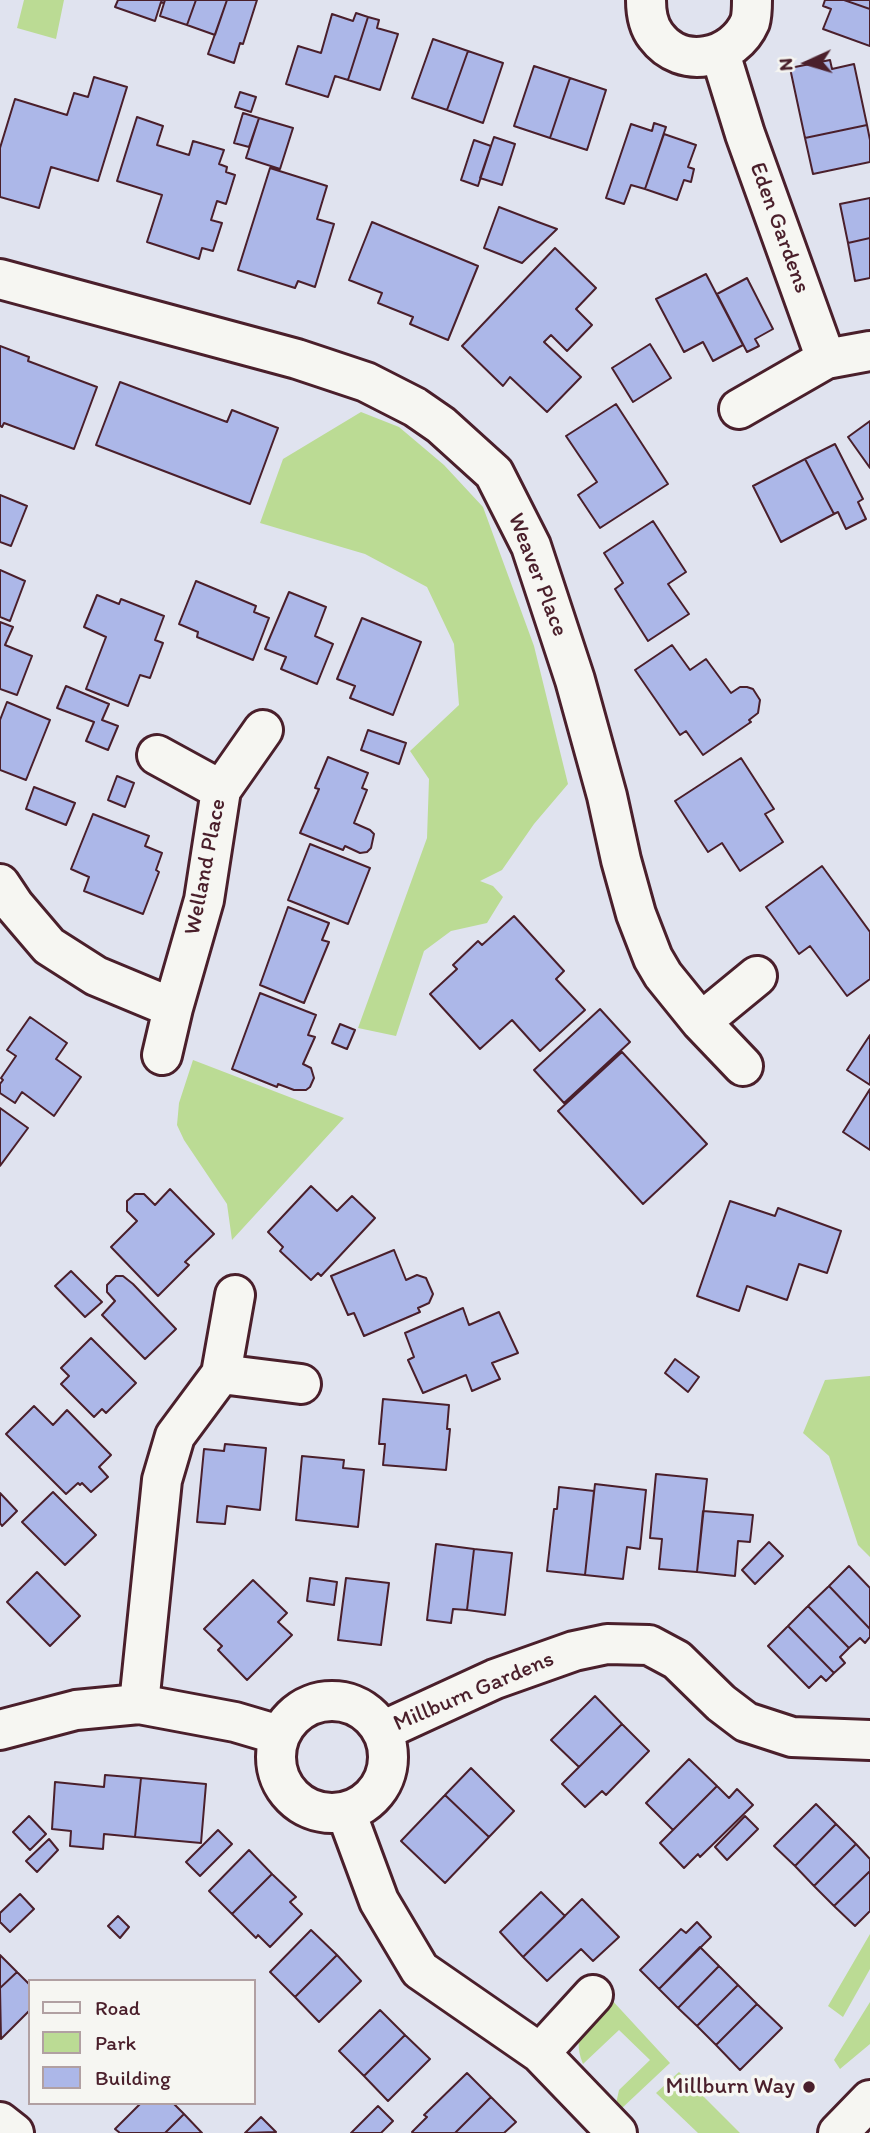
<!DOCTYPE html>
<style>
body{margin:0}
#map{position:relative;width:870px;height:2133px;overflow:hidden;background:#e0e3ef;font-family:Itim,sans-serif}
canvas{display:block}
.legend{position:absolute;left:28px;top:1979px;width:228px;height:126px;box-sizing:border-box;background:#f6f6f2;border:2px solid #b1a0a2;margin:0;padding:9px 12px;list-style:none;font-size:21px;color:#4a1f2b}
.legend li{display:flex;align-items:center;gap:14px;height:35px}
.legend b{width:35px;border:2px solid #b1a0a2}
.north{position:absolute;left:772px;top:28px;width:70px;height:70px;-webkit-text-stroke:5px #f6f6f2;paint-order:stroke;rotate:266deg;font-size:19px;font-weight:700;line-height:28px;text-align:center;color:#4a1f2b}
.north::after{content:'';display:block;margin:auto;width:24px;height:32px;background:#4a1f2b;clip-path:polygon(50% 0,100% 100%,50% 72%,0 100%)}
</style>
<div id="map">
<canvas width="870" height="2133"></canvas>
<ul class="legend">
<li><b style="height:9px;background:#f6f6f2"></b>Road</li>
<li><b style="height:19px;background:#bbdb94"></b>Park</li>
<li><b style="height:19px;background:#acb7e8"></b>Building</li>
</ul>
<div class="north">N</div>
</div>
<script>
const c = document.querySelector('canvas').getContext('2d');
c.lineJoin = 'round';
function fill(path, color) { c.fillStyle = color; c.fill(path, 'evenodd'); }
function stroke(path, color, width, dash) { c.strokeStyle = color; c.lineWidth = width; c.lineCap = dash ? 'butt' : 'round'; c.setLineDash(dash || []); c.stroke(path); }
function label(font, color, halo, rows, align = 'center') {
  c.font = font + ' Itim,sans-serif'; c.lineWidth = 7; c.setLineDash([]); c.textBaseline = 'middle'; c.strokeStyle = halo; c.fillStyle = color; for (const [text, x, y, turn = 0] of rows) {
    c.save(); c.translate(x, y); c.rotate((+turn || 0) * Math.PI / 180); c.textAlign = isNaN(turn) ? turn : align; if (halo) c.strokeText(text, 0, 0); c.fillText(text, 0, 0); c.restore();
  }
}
fill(new Path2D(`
 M24 0H64L56 39 17 28Z
 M361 412 399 427 444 465 483 507 534 646 568 784 534 824 502 870 480 881 493 886 503 897 487 923 451 931 424 951 396 1036 358 1028 427 838 429 779 410 751 459 705 454 644 427 587 365 554 260 523 283 459Z
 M193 1060 344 1118 232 1240 227 1204 184 1140 177 1125 179 1103Z
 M870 1376V1557L858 1545 829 1456 803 1433 825 1380Z
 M870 1934V1969L843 2017 828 2006Z
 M610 1998 670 2063 621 2109 616 2104 619 2090 650 2060 619 2030 583 2064C570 2031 589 2022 610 1998Z
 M870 2002V2044L840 2069 834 2060Z
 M679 2072 740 2133H698L656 2093Z`), '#bbdb94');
const building = new Path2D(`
 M118 0H165L164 3 161 2 155 21 115 7Z
 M165 0H196L187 25 160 16Z
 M196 0H227L215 35 187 25Z
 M227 0H257L243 44 240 43 234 63 208 54Z
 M825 0H844L870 9V46L823 29 831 9 823 6Z
 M844 0H870V9Z
 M356 13 368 17 348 80 335 76 328 97 286 84 298 46 321 53 332 14 353 21Z
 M368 17 379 20 377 28 398 34 380 90 348 80Z
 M433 39 468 51 447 110 412 98Z
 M468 51 503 63 483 123 447 110Z
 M830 60 832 69 854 64 867 125 805 138 790 68Z
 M534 66 570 78 550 138 514 126Z
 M94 77 127 87 98 181 51 167 39 208 0 197V148L15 99 67 115 74 93 88 97Z
 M570 78 606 90 587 150 550 138Z
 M240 92 256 97 251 112 235 107Z
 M243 113 259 118 249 147 234 143Z
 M137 117 163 126 157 145 189 155 193 141 224 150 219 164 227 167 226 172 235 175 226 204 217 201 211 220 222 223 213 251 202 248 199 259 147 242 162 195 117 181Z
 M259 118 293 128 280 169 246 158Z
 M654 123 666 127 645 189 631 185 624 204 606 198 631 124 652 131Z
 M867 125 870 140V162L813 174 805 138Z
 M664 134 696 145 688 167 694 169 691 182 684 180 677 200 645 189Z
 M494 137 515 144 502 185 480 178Z
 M474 140 491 146 478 186 461 180Z
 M270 168 327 186 317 219 334 224 315 287 298 281 295 288 238 270Z
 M870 198V238L848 243 840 204Z
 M499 207 538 222 557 229 522 263 484 248Z
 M372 222 478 266 448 340 410 324 413 317 378 303 382 293 349 280Z
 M870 238V278L855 281 848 243Z
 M555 248 596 288 576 309 592 325 567 351 551 335 544 342 581 377 547 412 510 377 503 386 462 346Z
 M706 274 743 345 713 361 703 342 684 352 656 299Z
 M747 278 773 329 755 339 759 346 747 352 717 294Z
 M650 344 671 378 633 402 612 368Z
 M0 346 29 357 28 361 97 387 74 449 4 423 2 427 0 426Z
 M120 382 227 422 232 410 278 428 250 504 96 445Z
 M616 404 668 484 600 528 578 495 597 482 566 436Z
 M870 421V468L848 437Z
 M835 444 863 499 858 502 866 519 846 529 838 512 834 514 805 459Z
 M805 459 834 514 781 542 753 486Z
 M0 495 27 506 11 546 0 542Z
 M653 521 686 572 668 584 689 614 648 641 615 589 623 583 604 553Z
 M0 570 25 581 10 621 0 617Z
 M196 581 256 606 254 612 269 618 253 660 197 637 198 632 179 624Z
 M289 592 326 607 315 636 333 644 317 684 281 669 286 657 265 649Z
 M97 595 119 604 121 599 164 616 155 640 163 643 150 678 140 675 128 706 86 689 106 637 84 627Z
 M362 618 421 642 393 715 350 698 355 686 337 679Z
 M0 622 13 627 5 645 32 656 17 695 0 689Z
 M672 645 690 670 706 659 731 693 740 687H747L753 689 760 700 758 713 749 720 751 722 703 755 686 731 680 735 635 670Z
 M66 686 109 704 102 720 118 726 108 750 86 741 94 722 57 708Z
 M7 702 50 720 26 780 0 770V720Z
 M368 730 406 743 399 764 361 750Z
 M328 757 368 773 362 788 367 790 354 823 370 830 374 834 371 848 367 852 360 853 345 846 343 850 300 833 319 789 315 788Z
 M741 758 774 809 765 814 783 842 740 871 722 843 708 852 675 801Z
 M117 776 134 783 125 807 108 800Z
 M34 787 75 803 66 825 26 809Z
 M93 814 149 836 145 846 162 853 156 870 159 872 143 914 84 891 89 877 71 869Z
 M310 844 370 868 348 924 288 900Z
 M822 866 870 932V979L847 996 810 946 799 954 766 907Z
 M288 907 329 923 322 940 329 942 304 1003 260 985Z
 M514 916 564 971 556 979 585 1010 540 1051 512 1020 480 1049 430 994 457 969 453 965 478 941 482 945Z
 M260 993 316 1015 308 1035 315 1037 303 1064 311 1068 314 1078 310 1087 306 1090H294L278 1084 277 1087 232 1069Z
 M600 1009 630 1042 564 1103 534 1070Z
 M30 1017 67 1043 56 1059 81 1077 54 1116 22 1092 15 1103 0 1093V1084L3 1080 1 1078 16 1056 7 1050Z
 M340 1024 355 1030 347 1049 332 1043Z
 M870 1035V1085L847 1070Z
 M622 1052 707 1144 643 1204 558 1111Z
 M870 1089V1150L843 1132Z
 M0 1108 28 1128 0 1166Z
 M311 1186 337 1211 352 1196 375 1218 321 1276 318 1273 311 1280 280 1251 283 1247 268 1232Z
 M170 1189 214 1234 185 1262 189 1265 158 1296 111 1247 137 1221 127 1211V1201L135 1194H144L155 1205Z
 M730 1201 775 1216 778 1208 841 1231 827 1273 799 1264 787 1300 747 1286 739 1311 697 1296Z
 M394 1250 406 1280 417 1275 426 1278 433 1294 429 1303 418 1308 420 1312 364 1336 354 1313 348 1315 331 1276Z
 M71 1271 102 1302 85 1317 55 1286Z
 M116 1276H123L133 1284 176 1329 145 1359 102 1315 115 1301 107 1292V1285Z
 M463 1308 469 1325 499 1312 518 1353 492 1363 500 1379 472 1391 466 1375 423 1393 408 1360 414 1357 405 1333Z
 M91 1338 136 1383 106 1413 102 1409 94 1417 61 1384 69 1376 61 1368Z
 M675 1359 699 1377 688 1392 665 1373Z
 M383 1399 449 1405 447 1429H450L446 1470 383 1465 385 1444H379Z
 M34 1406 53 1425 67 1410 111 1455 99 1467 108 1477 91 1492 82 1483 80 1485 78 1483 66 1494 6 1434Z
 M225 1444 266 1448 260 1510 227 1506 225 1524 197 1522 204 1449 224 1451Z
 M302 1456 344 1460 343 1468 364 1470 358 1527 296 1520Z
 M656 1474 707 1479 697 1572 659 1569 662 1539 650 1538Z
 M595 1484 646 1490 640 1549 627 1547 623 1579 585 1575Z
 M559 1487 594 1491 585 1575 547 1571 554 1509H557Z
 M53 1492 96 1535 65 1565 22 1522Z
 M0 1493 17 1511 2 1526 0 1523Z
 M703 1511 753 1515 750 1542 738 1541 735 1576 697 1572Z
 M769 1542 783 1556 755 1584 742 1570Z
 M436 1544 474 1549 467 1610 453 1609 451 1623 427 1620Z
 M474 1549 512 1553 505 1615 467 1610Z
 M849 1566 870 1588V1629L829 1586Z
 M37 1572 80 1616 50 1646 7 1602Z
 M310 1578 337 1582 334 1605 307 1601Z
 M346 1578 389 1583 381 1645 338 1640Z
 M253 1580 287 1613 278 1622 292 1635 247 1680 218 1650 222 1646 204 1629Z
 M829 1586 870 1629V1637L865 1643 860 1638 849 1648 808 1606Z
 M808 1606 849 1648 840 1657 845 1663 834 1673 788 1626Z
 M788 1626 834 1673 826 1681 821 1676 809 1688 768 1646Z
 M595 1696 622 1724 579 1767 551 1740Z
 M622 1724 649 1751 606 1795 602 1791 585 1807 562 1784Z
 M689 1759 717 1786 673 1830 646 1803Z
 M471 1768 514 1811 489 1837 445 1795Z
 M105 1775 141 1778 135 1837 104 1834 103 1849 70 1846 71 1831 52 1829 55 1782 104 1787Z
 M141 1778 206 1784 201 1843 135 1837Z
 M717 1786 729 1798 737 1789 753 1805 700 1857 698 1854 684 1868 660 1843Z
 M445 1795 489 1837 445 1883 401 1841Z
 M816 1804 836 1824 795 1866 774 1846Z
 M29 1816 46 1834 30 1850 13 1832Z
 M745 1816 758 1829 727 1860 715 1847Z
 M836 1824 856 1844 814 1886 795 1866Z
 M218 1830 232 1844 200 1876 186 1862Z
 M49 1839 58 1850 37 1872 26 1861Z
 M856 1844 870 1859V1871L834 1906 814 1886Z
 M249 1850 272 1874 232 1914 209 1891Z
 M870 1871V1911L855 1926 834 1906Z
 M272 1874 296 1897 290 1902 302 1914 270 1947 258 1935 256 1938 232 1914Z
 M541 1892 565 1916 523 1957 500 1932Z
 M20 1894 34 1909 10 1932 0 1922V1913Z
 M582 1899 619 1937 593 1961 581 1949 547 1981 523 1957Z
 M118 1916 129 1927 120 1938 108 1926Z
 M697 1922 711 1937 659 1989 640 1970 681 1929 686 1933Z
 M311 1930 337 1955 295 1997 270 1972Z
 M700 1947 719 1966 678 2008 659 1989Z
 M0 1955 17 1972 0 1988Z
 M337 1955 361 1981 319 2022 295 1997Z
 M719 1966 738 1985 697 2026 678 2008Z
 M17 1972 30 1985V2010L1 2039 0 1988Z
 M738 1985 757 2004 716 2045 697 2026Z
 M757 2004 782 2028 740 2070 716 2045Z
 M380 2010 405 2035 364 2076 339 2051Z
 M405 2035 430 2059 388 2101 364 2076Z
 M467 2073 491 2097 455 2133H414L412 2132 427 2117 424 2115Z
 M491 2097 516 2122 504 2133H455Z
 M141 2103H173L184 2114 165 2133H120L115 2129Z
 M378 2106 393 2121 381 2133H351Z
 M184 2114 202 2133H165Z
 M261 2117 276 2132 245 2133Z`);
fill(building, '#acb7e8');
stroke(building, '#4a1f2b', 2);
const minor = new Path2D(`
 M646 0C646 13 648 26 656 36 682 71 734 59 750 22 752 15 752 7 752 0
 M720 53 745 134 826 359 870 351
 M0 279 297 359 366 382 415 407 441 425 494 473 531 546 575 680 607 796 621 860 636 914 653 958 663 975 701 1022 743 1066
 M739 409 826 359
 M157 755 221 790
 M0 884 14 905 49 946 96 976 173 1008
 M701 1022 757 976
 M162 1055 173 1008 204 900 221 790 263 730
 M221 1374 301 1384
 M276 1757a56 56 0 1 1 112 0a56 56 0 1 1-112 0Z
 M139 1704 162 1480 175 1436 221 1374 235 1295
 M0 1730 76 1710 139 1704 235 1722 279 1735
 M382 1731 495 1679 574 1651 607 1644 649 1645 677 1660 721 1703 746 1722 792 1737 870 1740
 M346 1812 379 1901 420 1970 540 2053 617 2133
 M540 2053 593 1995
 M0 2122 14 2133
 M838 2133 870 2100`);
stroke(minor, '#4a1f2b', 44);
stroke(minor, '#f6f6f2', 38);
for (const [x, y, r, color] of [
 [809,2087,7,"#4a1f2b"]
]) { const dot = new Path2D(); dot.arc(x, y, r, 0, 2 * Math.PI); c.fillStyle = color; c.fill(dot); stroke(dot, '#f6f6f2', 2.5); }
label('23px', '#4a1f2b', '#f6f6f2', [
 ["Eden Gardens",779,228,70],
 ["Weaver Place",537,575,69],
 ["Welland Place",206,867,-79],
 ["Millburn Gardens",474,1692,-23]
]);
label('23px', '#4a1f2b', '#f6f6f2', [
 ["Millburn Way",795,2087]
], 'right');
</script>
